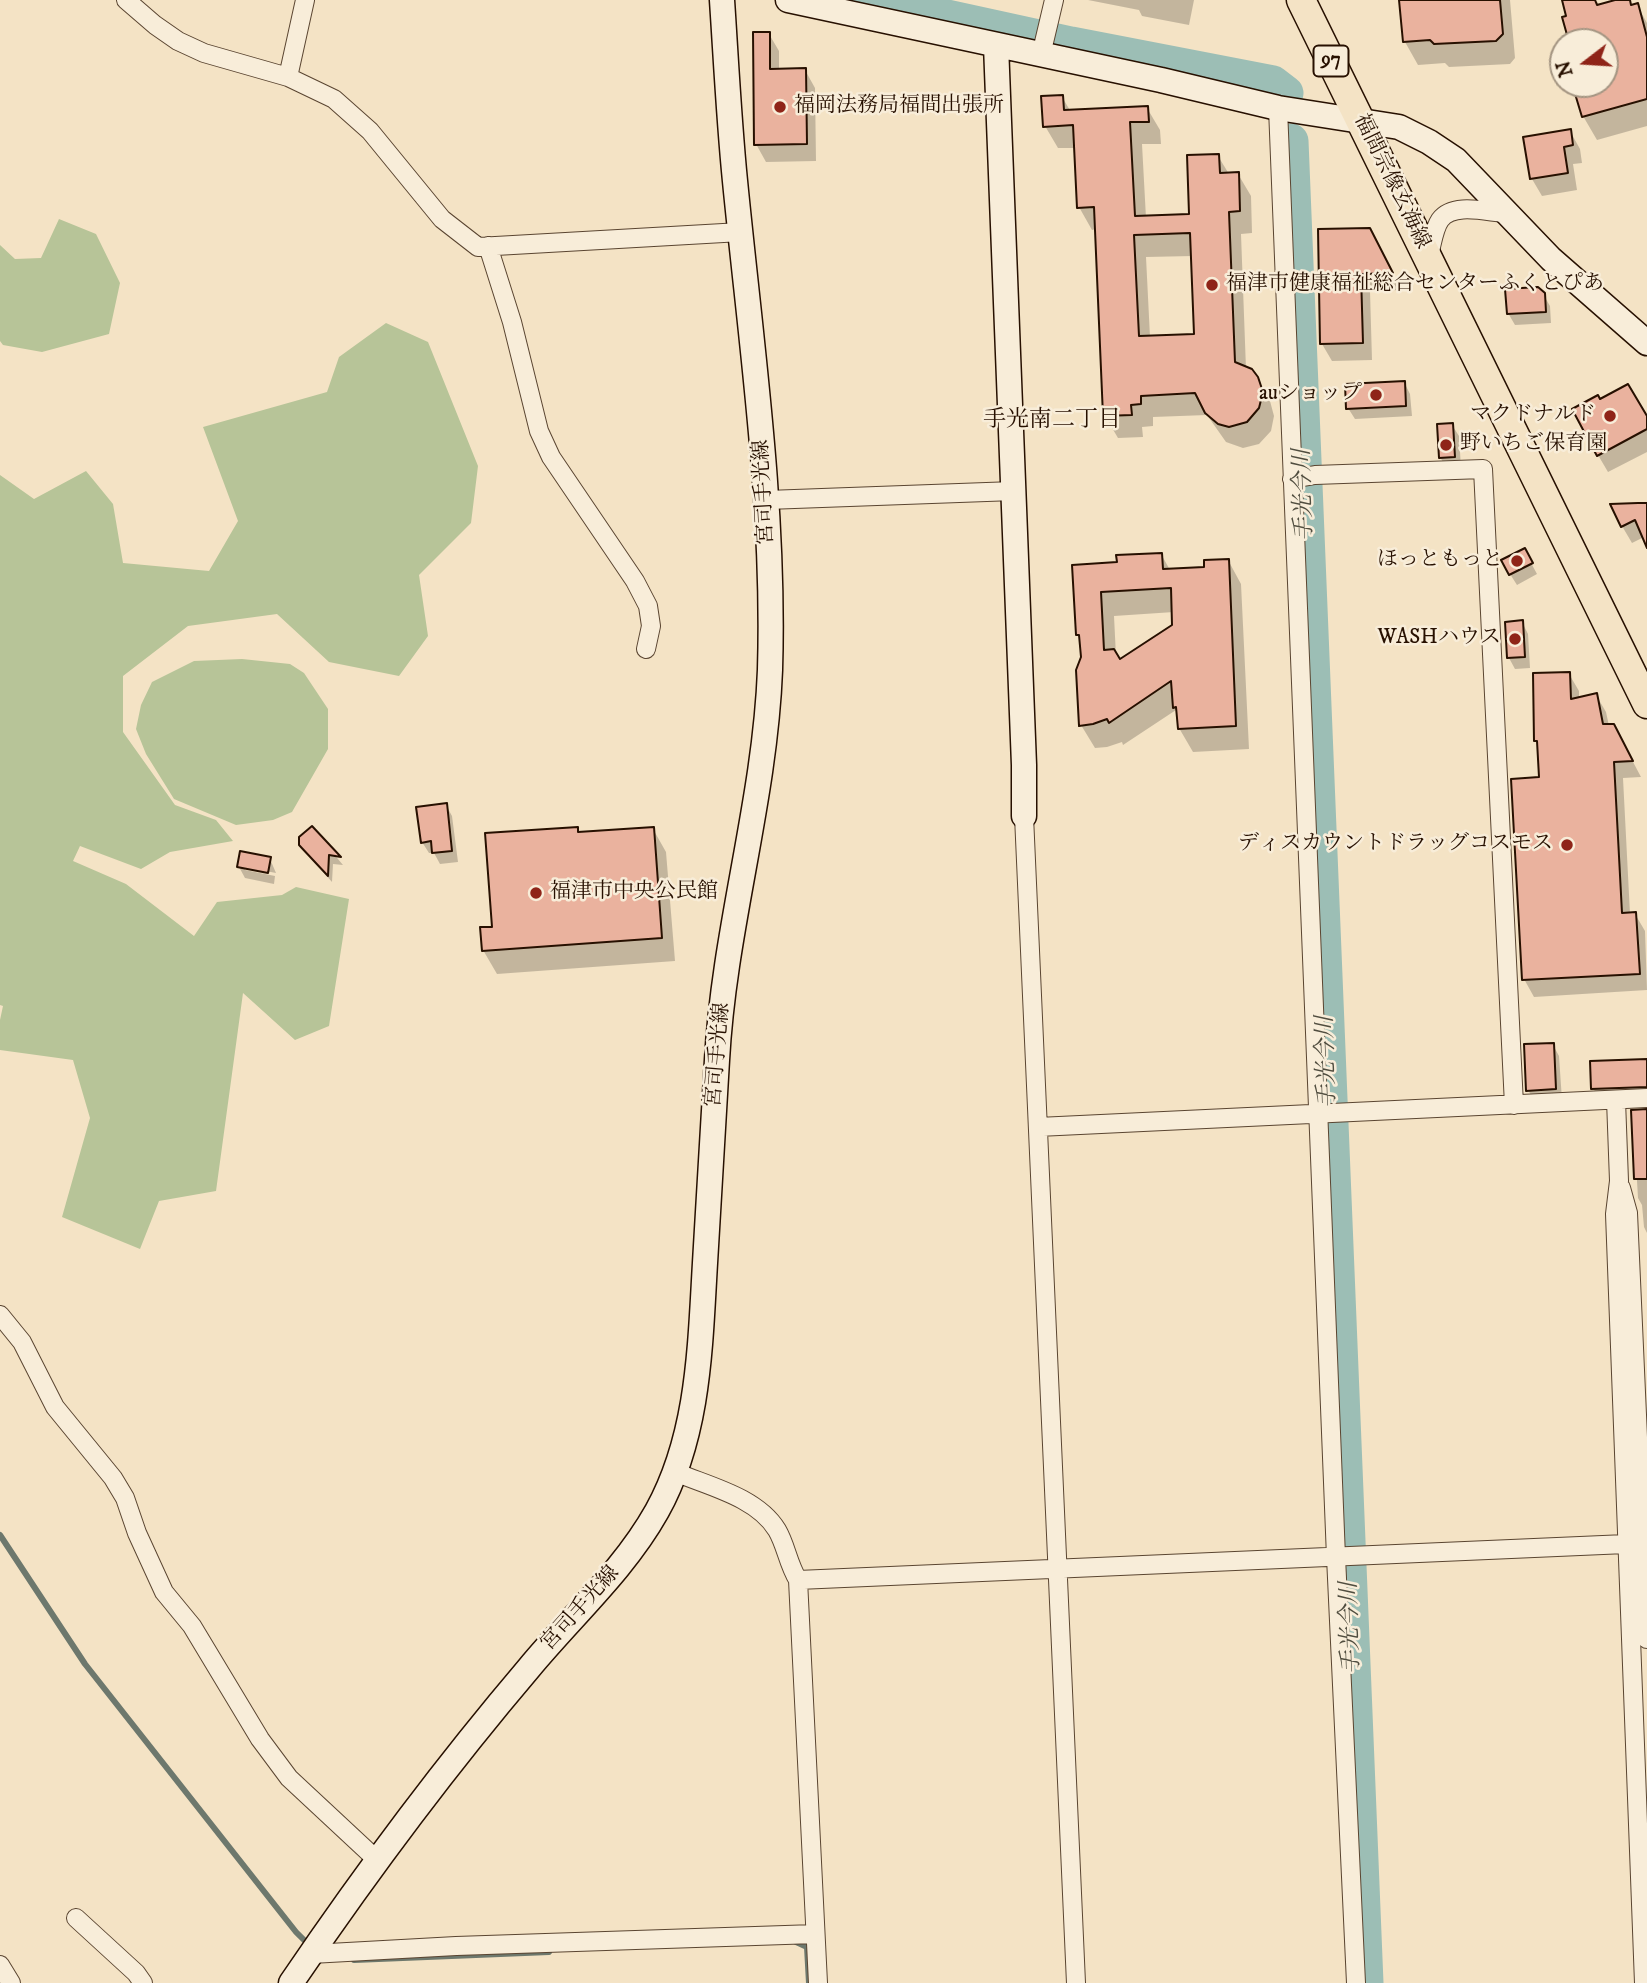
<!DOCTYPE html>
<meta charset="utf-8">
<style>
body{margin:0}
#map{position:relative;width:1647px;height:1983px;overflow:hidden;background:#f4e3c5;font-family:"IM FELL DW Pica",serif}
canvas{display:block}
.north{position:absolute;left:1549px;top:28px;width:70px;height:70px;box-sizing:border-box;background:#f8edd9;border:2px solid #a49582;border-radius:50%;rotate:253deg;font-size:19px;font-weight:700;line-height:28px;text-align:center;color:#271000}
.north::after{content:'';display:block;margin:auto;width:24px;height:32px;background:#8f2418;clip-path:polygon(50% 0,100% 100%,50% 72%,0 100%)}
</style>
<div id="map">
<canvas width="1647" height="1983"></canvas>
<div class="north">N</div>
</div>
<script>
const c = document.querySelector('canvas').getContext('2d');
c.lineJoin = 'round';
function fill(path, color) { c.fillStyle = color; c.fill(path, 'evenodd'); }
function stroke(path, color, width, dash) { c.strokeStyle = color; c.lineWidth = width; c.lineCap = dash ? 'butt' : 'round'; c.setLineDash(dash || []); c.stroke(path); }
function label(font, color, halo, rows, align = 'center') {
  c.font = font + ' "IM FELL DW Pica","Noto Serif JP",serif'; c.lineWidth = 5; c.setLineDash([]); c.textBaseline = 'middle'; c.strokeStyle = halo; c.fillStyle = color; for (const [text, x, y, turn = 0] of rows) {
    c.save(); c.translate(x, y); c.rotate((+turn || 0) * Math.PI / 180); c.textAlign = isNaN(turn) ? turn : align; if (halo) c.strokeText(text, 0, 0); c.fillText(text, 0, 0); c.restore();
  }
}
fill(new Path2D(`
 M59 219 96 234 120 283 109 334 42 352 3 345 0 341V245L15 259 41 258Z
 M386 323 428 342 478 466 471 523 419 575 428 636 399 676 329 662 277 614 188 626 123 676V732L175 805 216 820 233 841 170 852 141 869 80 846 73 861 126 884 194 936 217 902 282 895 296 887 349 899 329 1026 295 1040 243 993 216 1191 159 1201 140 1249 62 1217 90 1118 73 1060 0 1050V1020L3 1006 0 1005V475L34 499 86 471 113 504 123 563 209 571 238 521 203 427 327 392 339 357Z
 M242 659 290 664 304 673 328 709V749L292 812 273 820 236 825 174 799 146 754 136 729 141 705 152 682 194 661Z`), '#b7c498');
fill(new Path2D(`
 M1088 0H1194L1189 25 1142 16 1139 10Z
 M1401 0H1510L1515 58 1510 64 1449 67 1445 63 1418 65 1405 42Z
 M1564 0H1596L1600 6 1629 0 1633 6 1637 5 1647 23V126L1597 140 1583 116 1582 84H1605V42H1570L1568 17Z
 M769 34 779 51V70H805L815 88 816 161 766 162 756 144Z
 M1062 97 1071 112 1147 108 1160 130 1161 144H1142L1146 218 1191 216 1218 156 1229 174H1238L1251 196 1252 233 1241 234 1246 369 1257 378 1270 401 1274 416 1271 431 1259 444 1243 448 1226 442 1207 415 1153 417V426L1142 427 1143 437 1118 438 1105 416 1097 229 1092 230 1079 207 1076 148H1058L1045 126ZM1193 256 1196 336 1150 337 1146 257Z
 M1570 131 1580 149 1582 163 1573 164 1577 190 1542 196 1532 179Z
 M1320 231 1379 247 1401 290 1370 291 1372 360 1332 361 1322 344Z
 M1543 294 1550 306 1551 323 1515 325 1508 313Z
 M1404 382 1410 394 1412 416 1355 419 1348 408Z
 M1599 401 1647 418V452L1608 472 1598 455Z
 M1452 425 1459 436 1461 468 1447 469 1440 457Z
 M1647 505V544L1644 537 1632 543 1622 526Z
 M1524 550 1537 574 1517 585 1510 574Z
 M1161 554 1170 570 1206 569 1228 560 1241 584 1249 749 1193 752 1179 728 1176 710 1123 745 1122 742 1107 747 1095 748 1081 725 1082 657 1081 640 1078 634 1074 566 1119 564ZM1174 612V626L1119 661 1116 656 1114 616Z
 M1522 622 1528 634 1530 668 1515 669 1509 658Z
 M1569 674 1579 691V699L1596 695 1606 712 1609 726 1623 743 1641 777 1623 778 1630 914H1635L1645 931 1647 990 1534 997 1524 979 1540 779 1539 746 1536 741Z
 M446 805 452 816 458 862 440 864 434 853H429L422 842Z
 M312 828 343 865 333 864 332 882 307 854 301 844Z
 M577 828 580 834 653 829 666 852 675 961 497 974 483 950 494 928Z
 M270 859 276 873 245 867V870L275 876 274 884 245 878 239 867Z
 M1553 1045 1559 1056 1562 1100 1535 1102 1528 1090Z
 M1647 1061V1098L1600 1100 1593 1088Z
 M1647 1111V1233L1644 1227 1642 1205 1638 1198 1633 1112Z`), '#0003');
stroke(new Path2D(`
 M0 1535 85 1664 296 1932 311 1947
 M794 1941 807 1947 809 1983
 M354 1960 549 1952`), '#6d786d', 6);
stroke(new Path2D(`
 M869 0 1071 44 1273 83 1286 93
 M1291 141 1366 1983`), '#9cbeb5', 35);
const building = new Path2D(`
 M1399 0H1500L1503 34 1496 41 1434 44 1430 40 1403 42Z
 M1562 0H1595L1597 5 1615 0H1630L1631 5 1638 3 1647 37V99L1582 117 1573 87 1583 84H1605V42H1569L1562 17 1566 16Z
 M753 32H770V69L806 68 807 144 754 145Z
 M1063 95 1064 110 1148 106 1149 122H1130L1135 216 1189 214 1187 155 1219 154 1220 173 1239 172 1240 211 1229 212 1235 362 1252 369 1258 377 1263 392 1259 408 1247 422 1229 427 1218 424 1205 413 1195 393 1141 396V404L1131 405 1132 415 1103 416 1094 207 1077 208 1073 125 1043 127 1041 96ZM1190 233 1194 334 1139 336 1134 235Z
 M1571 129 1573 145 1564 147 1568 173 1530 179 1523 137Z
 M1370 228 1393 273 1361 274 1363 343 1320 344 1318 229Z
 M1538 287 1545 293 1546 312 1507 314 1505 289Z
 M1405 381 1406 406 1346 409 1345 384Z
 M1628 384 1647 416V429L1597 456 1572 409 1598 395 1600 399Z
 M1453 423 1455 457 1439 458 1437 424Z
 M1638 503H1647V548L1635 520 1621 527 1610 504Z
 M1525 548 1533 563 1509 575 1501 560Z
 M1162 553 1163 569 1204 567V560L1229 559 1236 726 1178 729 1176 707 1173 708 1171 681 1109 723 1107 719 1093 724 1079 726 1076 670 1081 657 1079 635H1076L1072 565 1117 562 1116 555ZM1171 588 1172 625 1120 659 1114 649 1104 650 1101 592Z
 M1523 620 1525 657 1507 658 1505 622Z
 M1570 672 1571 699 1597 693 1603 724H1614L1633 761 1614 762 1622 913 1636 912 1640 974 1522 980 1511 779 1539 777 1537 741H1534L1533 673Z
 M447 803 452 851 432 853 431 841 421 843 416 807Z
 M312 826 341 857 329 855 328 876 299 845V837Z
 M578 827V832L654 827 662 938 482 951 480 927H492L485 833Z
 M240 851 271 857 268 873 237 867Z
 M1554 1043 1556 1089 1526 1091 1524 1044Z
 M1647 1059V1087L1591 1089 1590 1061Z
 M1647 1109V1179H1634L1631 1110Z`);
fill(building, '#eab29e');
stroke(building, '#271000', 2);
const street = new Path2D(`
 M126 0 155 25 178 41 204 53 288 77 334 99 370 131 442 219 478 247 741 232
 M1041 55 1054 0
 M288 77 305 0
 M1278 108 1336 1557 1356 1983
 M488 246 512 322 539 431 551 457 635 581 648 606 651 626 646 649
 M1428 258C1432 247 1433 230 1440 220 1453 202 1487 212 1505 213
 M1292 479 1315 475 1483 469 1514 1105
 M767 500 1014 491
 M1024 816 1076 1983
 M1616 1100 1619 1181 1615 1214 1644 1983
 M1038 1127 1647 1098
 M1621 1188 1628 1213 1647 1639
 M0 1315 22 1342 55 1407 113 1478 125 1498 137 1533 164 1592 192 1626 260 1739 289 1778 377 1860
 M675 1472C708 1486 757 1497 777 1530 786 1545 788 1564 798 1580L818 1983
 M798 1580 1626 1544 1647 1546
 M76 1918 136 1973 143 1983
 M311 1954 456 1946 815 1934
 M0 1965 11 1983`);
const secondary = new Path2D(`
 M788 0 1161 80 1278 108 1399 127 1429 142 1456 160 1551 259 1647 343
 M996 45 1024 765V816
 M291 1983C365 1874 444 1768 529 1668 572 1616 624 1570 657 1511 699 1435 700 1348 705 1263 709 1195 713 1128 717 1060 724 929 765 801 770 670 775 506 751 344 735 181 729 121 726 60 722 0`);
const primary = new Path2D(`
 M1301 0 1647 704`);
stroke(street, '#5a4531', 20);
stroke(secondary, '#271000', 27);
stroke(primary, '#271000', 31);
stroke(street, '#f8edd9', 18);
stroke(secondary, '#f8edd9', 24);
stroke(primary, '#f4e3c5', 28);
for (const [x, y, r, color] of [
 [780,107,7,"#8f2418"],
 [1212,285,7,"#8f2418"],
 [1376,395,7,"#8f2418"],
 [1610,416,7,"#8f2418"],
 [1446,445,7,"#8f2418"],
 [1517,561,7,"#8f2418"],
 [1515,639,7,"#8f2418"],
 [1567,845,7,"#8f2418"],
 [536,893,7,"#8f2418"]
]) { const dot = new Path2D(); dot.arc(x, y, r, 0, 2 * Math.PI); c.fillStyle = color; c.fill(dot); stroke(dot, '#f8edd9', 2.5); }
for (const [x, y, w] of [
 [1331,61,35]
]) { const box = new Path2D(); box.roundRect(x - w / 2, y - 15.5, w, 31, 5); c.fillStyle = '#f8edd9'; c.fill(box); stroke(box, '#271000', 2); }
label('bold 19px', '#271000', null, [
 ["97",1331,61]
]);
label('21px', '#271000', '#f8edd9', [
 ["福岡法務局福間出張所",794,107,"left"],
 ["福津市健康福祉総合センターふくとぴあ",1226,285,"left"],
 ["auショップ",1362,395],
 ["マクドナルド",1596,416],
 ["野いちご保育園",1460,445,"left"],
 ["ほっともっと",1503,561],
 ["WASHハウス",1501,639],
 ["ディスカウントドラッグコスモス",1553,845],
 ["福津市中央公民館",550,893,"left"]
], 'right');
label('21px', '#271000', '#f8edd9', [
 ["福間宗像玄海線",1391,182,64],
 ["宮司手光線",765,492,-93],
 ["宮司手光線",719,1055,-85],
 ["宮司手光線",581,1609,-48]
]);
label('23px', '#271000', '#f8edd9', [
 ["手光南二丁目",1052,421]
]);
label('italic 23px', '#504d3f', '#f8edd9', [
 ["手光今川",1305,495,-92],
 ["手光今川",1328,1062,-92],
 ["手光今川",1352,1628,-92]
]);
</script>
